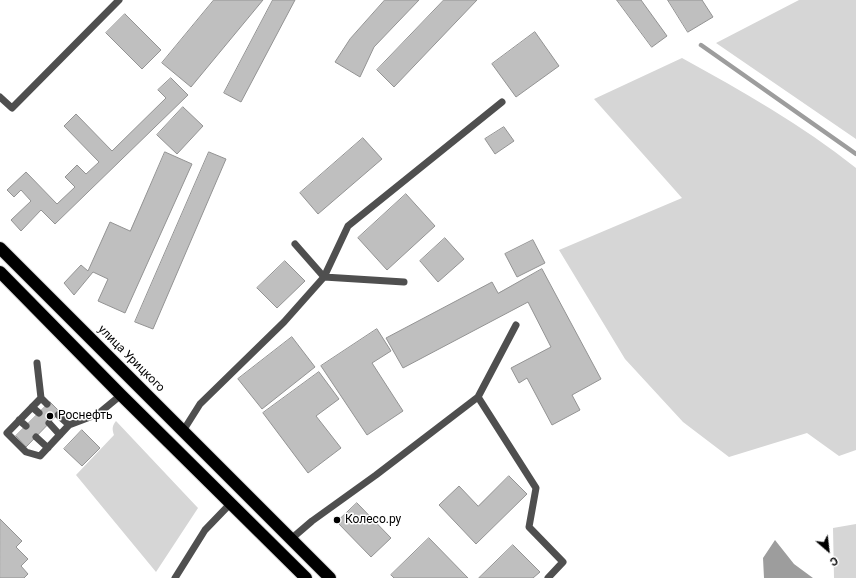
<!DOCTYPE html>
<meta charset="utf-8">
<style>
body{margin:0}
#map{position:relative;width:856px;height:578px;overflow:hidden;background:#fff;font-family:Roboto,sans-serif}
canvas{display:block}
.north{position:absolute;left:808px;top:530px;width:40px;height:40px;-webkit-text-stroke:3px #fff;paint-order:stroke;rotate:152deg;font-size:11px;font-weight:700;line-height:16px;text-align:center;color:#000}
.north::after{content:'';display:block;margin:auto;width:14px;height:18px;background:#000;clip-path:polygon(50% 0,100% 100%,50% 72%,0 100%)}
</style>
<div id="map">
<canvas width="856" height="578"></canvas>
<div class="north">С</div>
</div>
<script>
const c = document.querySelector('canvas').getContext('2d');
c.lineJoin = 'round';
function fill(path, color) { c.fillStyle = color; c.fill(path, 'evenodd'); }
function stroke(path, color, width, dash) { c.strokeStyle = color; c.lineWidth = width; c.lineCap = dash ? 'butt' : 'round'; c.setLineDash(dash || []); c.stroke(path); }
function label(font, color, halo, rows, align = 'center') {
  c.font = font + ' Roboto,sans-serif'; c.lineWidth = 3; c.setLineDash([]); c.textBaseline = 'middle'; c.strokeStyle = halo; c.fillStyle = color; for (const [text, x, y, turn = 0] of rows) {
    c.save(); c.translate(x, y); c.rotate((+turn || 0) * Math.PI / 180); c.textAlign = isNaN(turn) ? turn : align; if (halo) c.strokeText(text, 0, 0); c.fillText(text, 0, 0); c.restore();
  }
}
fill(new Path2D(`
 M799 0H856V139L716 43Z
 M682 58C742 91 802 125 856 168V450L839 456 807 433 729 457 683 422 625 359 559 250 682 198 594 99Z
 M116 421 198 508 156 572 76 475 114 435C112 429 112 426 116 421Z
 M856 524V578H834L833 528Z`), '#d6d6d6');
fill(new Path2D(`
 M775 540 794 564 813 578H764L763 558Z`), '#9d9d9d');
stroke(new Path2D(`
 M701 45 856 154`), '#9d9d9d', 4.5);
const building = new Path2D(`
 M214 0H263L191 87 162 63Z
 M273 0H295L241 102 224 93Z
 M385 0H419L374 47 360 77 335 62 350 39Z
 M444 0H477L394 87 377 70Z
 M617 0H641L667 36 652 47Z
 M668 0H702L713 17 688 32Z
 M125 14 161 50 142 69 106 33Z
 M535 32 559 66 516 97 492 64Z
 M171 78 188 95 55 224 41 210 21 231 11 220 31 201 21 190 14 197 7 190 26 172 57 204 75 187 65 177 77 165 86 174 99 162 64 126 76 114 112 151 166 98 158 90Z
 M183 107 203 126 177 154 157 135Z
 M504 127 514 141 495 154 485 139Z
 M363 138 382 159 318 214 300 193Z
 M165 152 192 164 125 313 98 301 108 279 93 272 74 295 64 283 81 265 88 271 110 222 130 231Z
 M209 152 226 159 153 329 135 322Z
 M406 194 435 226 387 270 358 238Z
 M445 238 464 259 438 282 420 261Z
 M533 240 545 263 517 277 505 254Z
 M285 261 305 281 277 308 257 288Z
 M542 269 601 379 572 395 580 410 552 425 527 378 519 383 511 368 551 347 528 302 403 368 386 338 492 282 498 293Z
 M377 329 391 351 372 363 403 411 367 435 321 366Z
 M292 337 315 367 262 409 238 379Z
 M319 372 339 399 316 416 341 448 308 473 263 413Z
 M50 402 60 412 26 447 16 436Z
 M82 430 100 448 82 466 64 449Z
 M509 476 527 494 476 544 439 505 459 486 478 506Z
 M357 503 391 538 371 557 337 522Z
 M0 519 22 541 16 547 28 559 21 566 28 574 24 578H0Z
 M429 538 468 578H394L391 575Z
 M513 545 540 572 533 578H479Z`);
fill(building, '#bfbfbf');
stroke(building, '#939393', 1);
const highway = new Path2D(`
 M0 248 330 578
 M0 272 121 395 306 578`);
stroke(highway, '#dbdbdb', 14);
stroke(new Path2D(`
 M0 97 12 108 119 0
 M295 244 324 277 404 282
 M37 363 41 398 7 433 26 452 40 456 69 425 98 414 121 395
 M478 397 536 488 529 527 563 562 548 578
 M41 398 47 404
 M32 407 39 413
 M58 415 69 425
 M19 420 26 426
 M49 423 60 435
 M183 431 200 404 284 322 324 277 348 226 502 102
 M36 437 48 448
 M291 539 312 521 376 475 478 397 516 325
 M175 578 205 530 231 503`), '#4f4f4f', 7);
stroke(highway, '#000', 12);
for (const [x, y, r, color] of [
 [50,416,4,"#000"],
 [337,520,4,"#000"]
]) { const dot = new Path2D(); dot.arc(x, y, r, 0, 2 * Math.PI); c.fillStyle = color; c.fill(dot); stroke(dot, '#fff', 1.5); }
label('12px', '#000', '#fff', [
 ["улица Урицкого",131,359,45]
]);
label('12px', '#000', '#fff', [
 ["Роснефть",58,416],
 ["Колесо.ру",345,520]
], 'left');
</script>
